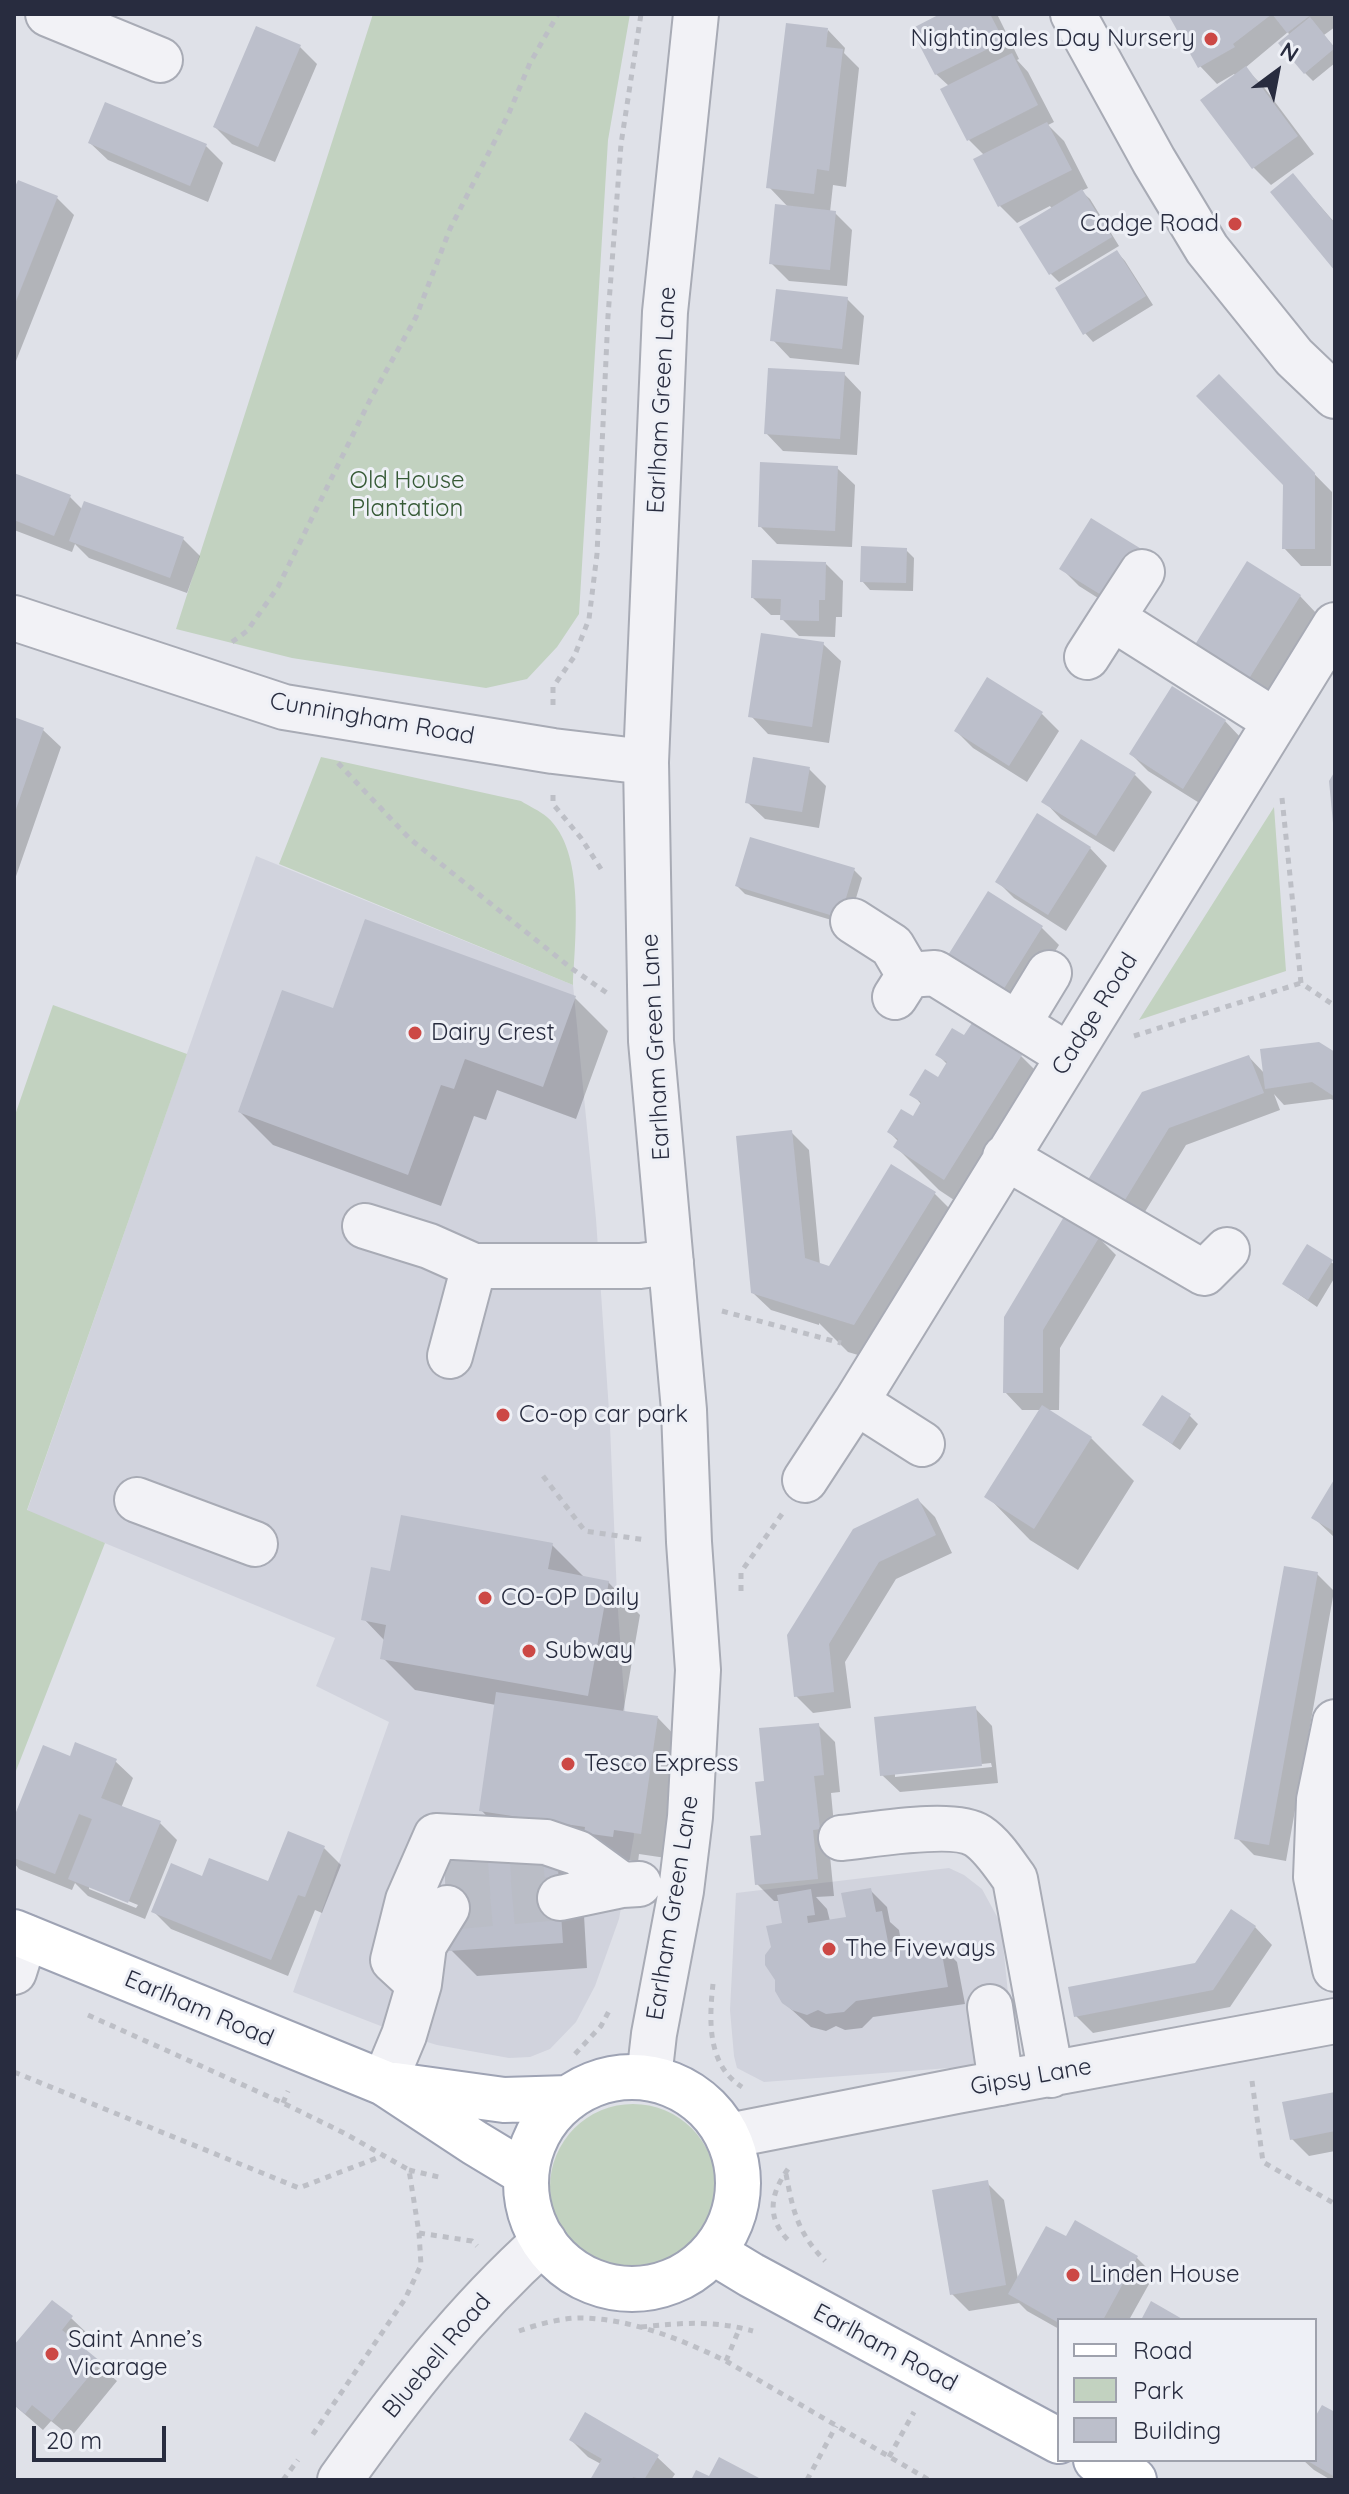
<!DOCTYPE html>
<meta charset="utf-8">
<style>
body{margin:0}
#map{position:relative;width:1349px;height:2494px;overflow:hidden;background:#dfe1e8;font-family:Quicksand,sans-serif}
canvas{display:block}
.frame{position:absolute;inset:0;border:16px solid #282c3f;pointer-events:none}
.legend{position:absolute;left:1057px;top:2318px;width:260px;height:144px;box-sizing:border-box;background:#eef0f6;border:2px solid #9fa2ad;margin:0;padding:10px 14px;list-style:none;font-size:24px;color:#282c3f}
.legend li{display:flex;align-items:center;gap:16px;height:40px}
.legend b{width:40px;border:2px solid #9fa2ad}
.north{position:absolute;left:1237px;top:32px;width:80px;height:80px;-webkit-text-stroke:6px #eef0f6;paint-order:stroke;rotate:32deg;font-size:22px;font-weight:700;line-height:32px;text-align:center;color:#282c3f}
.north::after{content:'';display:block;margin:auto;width:28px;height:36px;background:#282c3f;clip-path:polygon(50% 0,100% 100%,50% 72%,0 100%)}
.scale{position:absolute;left:32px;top:2426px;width:134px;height:36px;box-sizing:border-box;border:4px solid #282c3f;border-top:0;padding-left:10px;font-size:24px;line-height:28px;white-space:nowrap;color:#282c3f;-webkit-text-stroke:6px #eef0f6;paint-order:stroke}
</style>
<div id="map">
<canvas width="1349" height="2494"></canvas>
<div class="frame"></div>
<ul class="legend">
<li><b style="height:10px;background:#fff"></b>Road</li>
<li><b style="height:22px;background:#c2d2c0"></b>Park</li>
<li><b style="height:22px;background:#bcbfcb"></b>Building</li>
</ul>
<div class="north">N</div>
<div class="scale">20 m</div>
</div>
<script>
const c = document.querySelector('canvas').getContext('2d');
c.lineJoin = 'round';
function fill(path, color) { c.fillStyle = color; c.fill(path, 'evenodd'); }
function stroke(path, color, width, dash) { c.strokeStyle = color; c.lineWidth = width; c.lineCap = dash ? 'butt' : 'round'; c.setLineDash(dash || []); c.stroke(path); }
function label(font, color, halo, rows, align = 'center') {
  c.font = font + ' Quicksand,sans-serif'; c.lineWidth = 6; c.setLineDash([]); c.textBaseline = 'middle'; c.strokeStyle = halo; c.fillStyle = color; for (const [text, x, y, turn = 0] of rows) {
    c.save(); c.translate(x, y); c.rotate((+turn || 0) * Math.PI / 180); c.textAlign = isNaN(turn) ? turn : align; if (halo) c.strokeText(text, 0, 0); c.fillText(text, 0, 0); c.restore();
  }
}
fill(new Path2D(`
 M256 856 573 985 596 1219 610 1426 617 1596 634 1836 619 1919 595 1986 576 2022 550 2049 530 2057 509 2058 437 2045 404 2035 293 1992 389 1722 316 1686 335 1638 27 1511Z
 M949 1868 964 1875 982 1889 1001 1924 1015 2063 764 2082 737 2068 734 2056 730 2010 736 1893Z`), '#d1d3dd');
fill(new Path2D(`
 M373 14H630L608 140 579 614 557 647 527 679 486 688 292 658 176 629Z
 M321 757 521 801C529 806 540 811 547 817 586 851 575 938 573 985L279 864Z
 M1274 807 1286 971 1139 1020Z
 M53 1005 187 1054 27 1510 105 1543 14 1776V1118Z
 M550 2187a83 83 0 1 1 166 0a83 83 0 1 1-166 0Z`), '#c2d2c0');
fill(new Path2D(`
 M944 14H997L1019 59 1017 60 1028 72 1054 122 1048 125 1064 141 1088 188 1081 191 1090 199 1119 246 1059 282 1051 274 1022 227 1052 209 1050 206 1017 223 1000 206 984 155 968 139 949 86 936 74 914 29Z
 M1170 14H1335V27L1324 35 1335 48V63L1313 81 1305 73 1288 32 1245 68 1263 86 1314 154 1271 185 1254 168 1203 100 1236 76 1234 74 1217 84 1200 66Z
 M828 30 845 48 844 53 859 68 846 187 833 185 830 212 835 213 852 230 847 286 789 281 772 264 789 208 769 187Z
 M300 47 317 64 275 162 232 144 215 127Z
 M90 143 206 146 223 163 208 202 108 160Z
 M1293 175 1335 223V268Z
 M14 195 57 198 74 215 14 366Z
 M1117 252 1125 261 1153 305 1093 342 1085 333Z
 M847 299 864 316 859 365 790 358 773 340Z
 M844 374 861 392 857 455 783 451 766 433Z
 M1219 377 1332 492 1331 566H1301L1284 548 1285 484Z
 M837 468 855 485 852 547 777 544 760 526Z
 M14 475 70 497 83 510 183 539 200 556 187 593 89 558 75 544 72 552 14 530Z
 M906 550 914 558 913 591 870 590 862 581Z
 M1142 551 1128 617 1079 586 1062 569Z
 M826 564 843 581 842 617H836L835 637 799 636 782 619V615H771L753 598Z
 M1300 596 1317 614 1263 700 1194 651Z
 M823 644 841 661 829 743 768 734 751 716Z
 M1042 714 1059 731 1027 782 973 748 956 731Z
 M14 720 43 730 61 747 14 882Z
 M1225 721 1242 739 1201 804 1148 771 1131 754Z
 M809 769 826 786 819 828 765 819 747 802Z
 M1135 775 1152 792 1114 852 1061 819 1044 801Z
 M1090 848 1107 866 1066 931 1014 898 997 881Z
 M854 870 862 878 848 925 745 894 737 886Z
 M989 894 1042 928 1059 945 1018 1011 948 960Z
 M366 922 575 998 608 1031 576 1119 497 1090 486 1120 474 1116 441 1206 273 1145 240 1112 334 1011Z
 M965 1038 1021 1056 1064 1099 987 1222 939 1190 896 1147 899 1142 889 1132 913 1119 922 1105 912 1094 938 1080 948 1065 938 1055Z
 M1335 1054V1101L1331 1099 1284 1105 1274 1094 1280 1110 1186 1145 1138 1223 1087 1186 1249 1057 1265 1074Z
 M792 1133 809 1150 820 1265 829 1268 892 1167 935 1194 978 1237 898 1367 848 1352 819 1323V1325L771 1310 753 1293Z
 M1066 1218 1099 1238 1116 1255 1060 1348 1059 1410H1047L1091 1438 1134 1481 1078 1570 1030 1540 987 1496 1041 1410H1022L1005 1392Z
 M1331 1262 1335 1265V1277L1317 1307 1284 1284Z
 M1189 1415 1198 1424 1180 1450 1145 1425Z
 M1335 1482V1538L1314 1518Z
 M918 1500 935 1517 952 1553 896 1579 845 1662 851 1708 813 1713 796 1696 789 1636Z
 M552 1545 585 1578 608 1582 640 1615 623 1713 658 1718 683 1744 666 1858 639 1854 638 1862 506 1836 481 1810 496 1705 415 1690 383 1658 385 1641 364 1619 392 1573Z
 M1317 1574 1334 1591 1286 1861 1254 1855 1237 1838Z
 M975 1708 992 1726 998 1783 900 1792 882 1775ZM991 1763 992 1767 895 1777V1773Z
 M818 1725 835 1742 840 1792 831 1793 836 1846H829L834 1896 816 1897 827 1909 830 1921 848 1918 870 1890 887 1907 890 1922 899 1930 903 1952 940 1945 957 1962 965 2004 873 2017 862 2028 845 2030 836 2026 826 2031 811 2027 783 2002 784 1925 780 1901H774L757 1884 766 1783Z
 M71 1758 115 1761 133 1778 121 1808 160 1823 177 1840 145 1919 88 1896 75 1883 72 1890 19 1869 14 1863V1822ZM89 1885 138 1905 136 1908 89 1889Z
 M324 1848 341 1865 322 1913 315 1910 288 1976 171 1929 154 1912 203 1878 269 1884Z
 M556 1855 582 1880 587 1968 477 1976 451 1950Z
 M1255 1927 1272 1945 1230 2007 1093 2033 1076 2016 1196 1965Z
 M1335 2094V2151L1309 2156 1292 2139Z
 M987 2183 1004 2200 1018 2279 1066 2239 1076 2223 1137 2258 1154 2275 1129 2320H1059V2329L1027 2311 1019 2303 969 2311 952 2294Z
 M71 2318 89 2335 79 2347 117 2381 71 2437 51 2421 43 2430 14 2405V2349Z
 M1335 2414V2480H1331L1314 2470 1303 2460H1315V2421Z
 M571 2440 657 2457 675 2474 671 2480H592L601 2464 588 2457Z`), '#0003');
fill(new Path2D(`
 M940 14H990L1004 41 935 75 911 29Z
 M1168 14H1312L1287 33 1272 14 1233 44 1235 47 1198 68Z
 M1310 17 1335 48 1304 74 1278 43Z
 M786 23 828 28 826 47 843 49 829 171 817 169 814 194 766 188Z
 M256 26 301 45 258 147 213 127Z
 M1012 53 1038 105 967 141 940 89Z
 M1246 66 1298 136 1252 169 1200 100Z
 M105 102 207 144 190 186 88 143Z
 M1047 122 1072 170 998 207 973 159Z
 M1293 173 1335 224V271L1270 192Z
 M18 180 58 196 14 306V189Z
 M1082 189 1112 237 1049 275 1019 227Z
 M775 204 836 211 830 270 769 264Z
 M1117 250 1146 296 1083 335 1055 288Z
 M776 289 848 297 842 349 770 341Z
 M768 368 845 372 840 439 764 434Z
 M1219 374 1315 473V549H1282L1283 485 1196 396Z
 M760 462 838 466 835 531 758 527Z
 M14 473 71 495 54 536 14 520Z
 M84 501 184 537 170 578 69 541Z
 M1091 518 1143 550 1111 601 1059 569Z
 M861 546 907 548 906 583 860 582Z
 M752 560 826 562 825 600H819V621L780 620 781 599 751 598Z
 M1247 561 1301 595 1245 685 1191 651Z
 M761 633 824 642 812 727 748 717Z
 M987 677 1043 712 1009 766 954 731Z
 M1172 686 1226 720 1183 789 1129 754Z
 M14 717 44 728 14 815Z
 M1081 739 1136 773 1096 836 1041 802Z
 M753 757 810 767 802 812 745 803Z
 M1335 771V823H1333L1329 781Z
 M1037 813 1091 847 1048 915 995 882Z
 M750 837 855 868 840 918 735 886Z
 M988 891 1043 926 1000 995 945 960Z
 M365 919 576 996 543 1087 465 1059 454 1089 441 1085 408 1175 238 1112 282 990 333 1008Z
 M972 1023 1022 1055 944 1180 893 1147 898 1139 887 1132 901 1109 913 1116 921 1102 909 1095 925 1069 938 1077 947 1062 935 1055 952 1028 964 1035Z
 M1319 1042 1335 1052V1097L1312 1082 1265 1089 1260 1049Z
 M1249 1055 1264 1093 1169 1128 1120 1208 1084 1186 1142 1092Z
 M792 1130 805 1258 829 1266 891 1164 936 1192 854 1325 751 1293 736 1136Z
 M1065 1215 1100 1236 1043 1330V1393H1003L1004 1317Z
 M1307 1244 1333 1260 1308 1300 1282 1284Z
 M1162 1395 1191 1414 1172 1444 1142 1425Z
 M1042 1405 1092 1437 1034 1529 984 1497Z
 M1335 1478V1532L1311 1518Z
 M918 1498 936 1535 879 1562 829 1644 834 1692 794 1697 787 1635 853 1529Z
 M401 1515 553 1543 548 1569 609 1581 588 1696 380 1659 386 1625 361 1620 371 1567 390 1571Z
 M1284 1566 1318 1572 1269 1845 1234 1839Z
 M496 1692 658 1716 641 1834 614 1830 613 1837 584 1833 585 1827 479 1811Z
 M976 1706 982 1766 880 1776 874 1717Z
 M819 1723 824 1775 814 1776 820 1829 813 1830 818 1879 755 1885 750 1836 761 1835 755 1782 764 1781 759 1728Z
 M75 1742 117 1759 101 1798 161 1821 128 1903 68 1879 92 1819 79 1814 55 1874 14 1858V1817L43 1745 70 1756Z
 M288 1831 325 1846 305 1897 298 1895 271 1960 151 1912 171 1863 202 1876 209 1858 268 1881Z
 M557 1853 563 1943 449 1951 444 1860Z
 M871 1888 876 1912 882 1911 890 1952 940 1943 948 1987 856 2001 844 2012 826 2014 818 2010 807 2015 792 2010 782 2003 775 1991V1980L765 1965V1955L771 1947 766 1926 782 1923 777 1895 811 1889 815 1915 807 1916 808 1923 846 1917 841 1893Z
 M1231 1909 1256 1926 1213 1990 1074 2017 1068 1987 1195 1963Z
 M1335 2092V2131L1290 2140 1282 2102Z
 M988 2180 1006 2285 950 2295 932 2190Z
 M1075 2220 1138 2256 1103 2320H1059V2323L1008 2294 1046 2226 1066 2236Z
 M52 2300 73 2316 62 2330 101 2362 52 2421 32 2405 25 2414 14 2405V2345Z
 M1151 2301 1184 2320H1141Z
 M1322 2405 1335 2412V2477L1306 2460H1315V2417Z
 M585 2412 659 2455 644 2480 633 2477 632 2480H590L602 2459 569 2440Z
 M719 2457 759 2478 758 2480H691L696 2470 709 2476Z`), '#bcbfcb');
stroke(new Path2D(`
 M445 1877 544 1870
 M447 1908 560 1898`), '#babdc6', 44, [44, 22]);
const minor = new Path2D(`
 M48 14 160 60
 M1073 14 1154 161 1207 249 1294 357 1335 396
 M1142 572 1112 618 1275 721
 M14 618 284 707 553 751 646 762
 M1087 657 1112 618
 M853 921 892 946 909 975
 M895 997 909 975 935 973 1069 1056
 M1018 1024 1049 973
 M1005 1157 1204 1273 1227 1250
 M365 1226 429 1246 474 1266H640L671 1262
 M450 1356 474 1266
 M856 1402 922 1444
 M805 1480 856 1402 1335 625
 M137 1500 255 1544
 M1335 1722 1319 1800 1316 1877 1335 1969
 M841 1838C872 1835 954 1820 978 1836 993 1846 1004 1864 1015 1879L1051 2075
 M560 1898 622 1885 639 1884
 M14 1972 25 1937
 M419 1984 393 1960 408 1900 436 1836 546 1842 578 1853 622 1885
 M990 2007 1001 2083
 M649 2078 654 2034 681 1891 690 1817 698 1670 689 1542 684 1410 651 1041 646 762 665 312 696 14
 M384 2083 404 2035 419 1984 424 1945 447 1908
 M728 2136 957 2091 1335 2021
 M340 2480C401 2394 465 2312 544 2241`);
const major = new Path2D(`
 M14 1932 384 2083 475 2143 523 2172
 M526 2183a106 106 0 1 1 212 0a106 106 0 1 1-212 0Z
 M395 2085 504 2100 569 2098
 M713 2252 751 2275 1059 2441
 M1096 2460 1134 2480`);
stroke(minor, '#a8abb5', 48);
stroke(major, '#9ea3b4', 48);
stroke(new Path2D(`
 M232 642 247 631 278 587 369 402 416 317 450 229 509 113 530 63 558 14
 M553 705V687L574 657 589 619 597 554 608 316 621 144 641 14
 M338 763 410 839 571 968 607 993
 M553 795V804L581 838 601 869
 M1282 798 1301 983 1335 1006
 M1134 1036 1301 983
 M722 1311 841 1343
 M543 1476 585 1531 646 1540
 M741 1591V1572L782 1514
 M713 1984C709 2020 707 2065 742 2087
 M88 2015 283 2103 344 2133 409 2170 419 2233 421 2265 405 2299 311 2437
 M575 2054 601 2026 610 2009
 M14 2072 299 2188 382 2156
 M1252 2081 1263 2162 1335 2204
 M283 2103 288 2091
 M788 2169C770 2194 766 2218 789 2241
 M409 2170 443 2178
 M786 2174C793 2212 798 2233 825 2261
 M419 2233 472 2241 477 2246
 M641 2327C680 2323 714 2320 753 2331
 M519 2331C539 2324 564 2317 585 2318 635 2320 682 2340 726 2361L929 2480
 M726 2361 740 2327
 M889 2457 914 2412
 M283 2480 298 2460
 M807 2480 836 2426`), '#bdbfc6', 5, [6, 6]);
stroke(minor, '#f2f2f6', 44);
stroke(major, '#fff', 44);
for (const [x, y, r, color] of [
 [1211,39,8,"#cc4845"],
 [1235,224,8,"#cc4845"],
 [415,1033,8,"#cc4845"],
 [503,1415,8,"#cc4845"],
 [485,1598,8,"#cc4845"],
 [529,1651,8,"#cc4845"],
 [568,1764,8,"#cc4845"],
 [829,1949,8,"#cc4845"],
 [1073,2275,8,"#cc4845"],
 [52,2354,8,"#cc4845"]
]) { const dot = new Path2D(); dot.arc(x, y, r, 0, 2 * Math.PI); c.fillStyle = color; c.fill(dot); stroke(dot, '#eef0f6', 3); }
label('24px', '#282c3f', '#eef0f6', [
 ["Nightingales Day Nursery",1195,39,"right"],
 ["Cadge Road",1219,224,"right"],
 ["Dairy Crest",431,1033],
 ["Co-op car park",519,1415],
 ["CO-OP Daily",501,1598],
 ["Subway",545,1651],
 ["Tesco Express",584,1764],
 ["The Fiveways",845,1949],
 ["Linden House",1089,2275],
 ["Saint Anne’s",68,2340],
 ["Vicarage",68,2368]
], 'left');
label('24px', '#282c3f', '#eef0f6', [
 ["Earlham Green Lane",662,400,-87],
 ["Cunningham Road",372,719,10],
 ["Cadge Road",1095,1014,-58],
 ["Earlham Green Lane",656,1047,-93],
 ["Earlham Green Lane",673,1908,-81],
 ["Earlham Road",199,2009,23],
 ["Gipsy Lane",1031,2077,-10],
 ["Earlham Road",885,2348,28],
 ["Bluebell Road",437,2356,-50]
]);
label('24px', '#365a36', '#eef0f6', [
 ["Old House",407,481],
 ["Plantation",407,509]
]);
</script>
